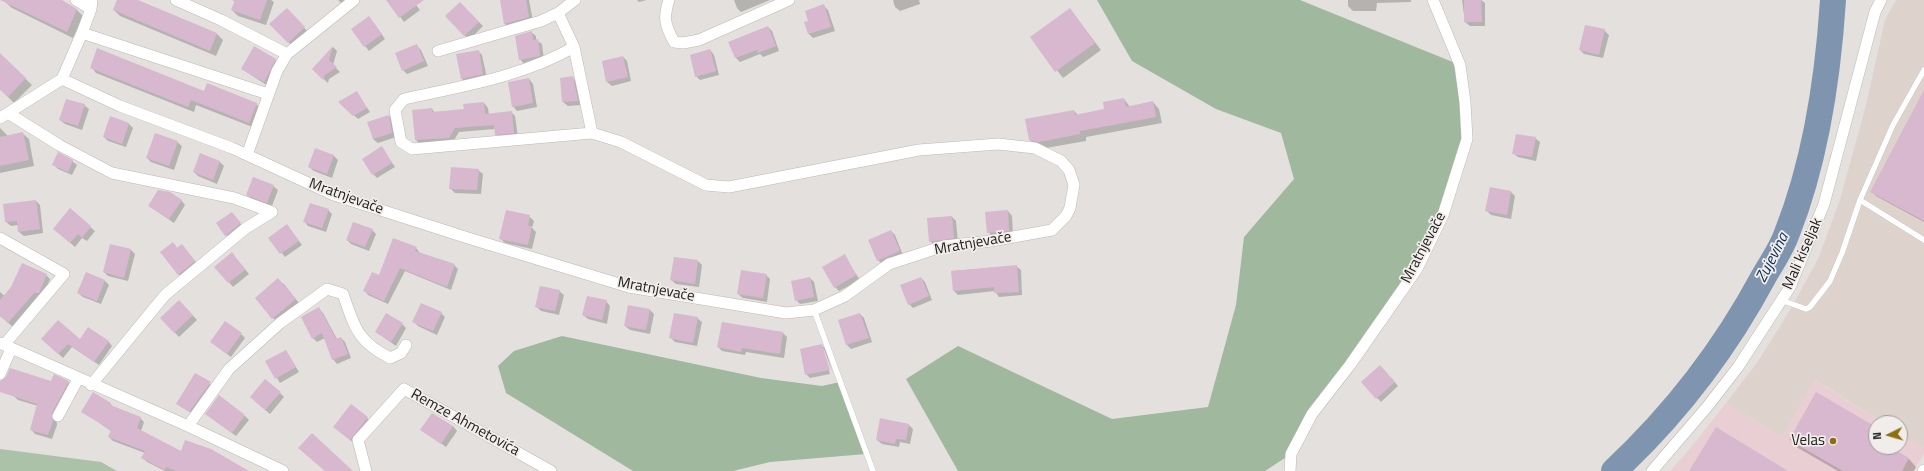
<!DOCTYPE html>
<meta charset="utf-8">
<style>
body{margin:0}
#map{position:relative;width:1924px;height:471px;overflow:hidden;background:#e3e0dd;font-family:"Titillium Web",sans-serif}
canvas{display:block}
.north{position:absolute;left:1868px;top:415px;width:40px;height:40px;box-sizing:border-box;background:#f1edea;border:1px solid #9e9b99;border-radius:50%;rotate:265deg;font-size:11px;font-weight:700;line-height:16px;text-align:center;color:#222120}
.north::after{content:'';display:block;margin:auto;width:14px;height:18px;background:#8d6f12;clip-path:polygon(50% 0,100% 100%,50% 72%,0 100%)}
</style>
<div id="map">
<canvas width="1924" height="471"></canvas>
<div class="north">N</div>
</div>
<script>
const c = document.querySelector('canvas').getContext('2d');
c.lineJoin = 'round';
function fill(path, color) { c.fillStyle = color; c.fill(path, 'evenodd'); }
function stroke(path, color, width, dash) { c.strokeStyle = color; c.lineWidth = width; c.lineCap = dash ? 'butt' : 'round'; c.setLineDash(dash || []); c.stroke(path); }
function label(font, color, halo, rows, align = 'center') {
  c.font = font + ' "Titillium Web",sans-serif'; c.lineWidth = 3.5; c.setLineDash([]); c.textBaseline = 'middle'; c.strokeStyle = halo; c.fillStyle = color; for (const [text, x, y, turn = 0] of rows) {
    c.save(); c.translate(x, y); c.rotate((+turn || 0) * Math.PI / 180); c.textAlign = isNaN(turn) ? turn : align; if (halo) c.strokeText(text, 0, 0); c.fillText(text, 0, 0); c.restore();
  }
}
fill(new Path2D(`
 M1896 0H1924V448L1900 433V423H1884L1815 380 1782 438 1726 403 1759 360 1793 305 1818 259 1840 200 1866 105 1885 20Z`), '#ded3cc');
fill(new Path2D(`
 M1814 380 1884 423H1876V447H1900V433L1924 448V454L1913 471H1670L1688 451 1726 403 1782 438Z`), '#e9cfd4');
fill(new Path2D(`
 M0 449 101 462 117 471H0Z`), '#abc1a8');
fill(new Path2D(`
 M1097 0H1300L1460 65 1467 139 1417 269 1291 454 1265 471H958L906 379 958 346 1112 419 1208 407 1236 305 1244 237 1294 179 1281 133 1216 109 1132 61Z
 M562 336 761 378 822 386 840 382 866 454 770 462 733 471H633L506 393 498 366 514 351Z`), '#a0b89d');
fill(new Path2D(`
 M6 0H57L77 10 83 16 73 38 12 8 5 2Z
 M118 0H136L217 34 223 40 216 56 120 16 114 10Z
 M232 0H271L274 2 266 25 238 16 232 10 235 1Z
 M338 0H345L341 3Z
 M391 0H412L420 10 404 22 389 2Z
 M505 0H529L533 21 509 28 505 24 501 1Z
 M637 0H647L639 2Z
 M734 0H770L741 12 737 8Z
 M893 0H919L920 4 900 11 895 7Z
 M1348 0H1411V2L1377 3 1376 11H1353L1348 6Z
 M1462 0H1481L1485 3V26H1470L1465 22Z
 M460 3 483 26 469 40 446 16Z
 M824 6 828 10 835 31 813 38 809 34 805 23 810 21Z
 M287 9 308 32 293 47 271 24Z
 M1070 9 1101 50 1063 78 1031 37Z
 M373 22 385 39 369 51 352 30Z
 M768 27 772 31 779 51 763 57 760 54 740 62 736 58 730 43Z
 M1604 30 1609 35 1603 58 1584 54 1580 50Z
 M531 32 536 36V40L542 44 544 60 524 64 520 59Z
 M416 45 421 50 428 66 407 74 403 70Z
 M333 47 337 51 333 65 340 72 329 79 328 83 313 69Z
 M710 50 714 55 719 75 700 80 696 76Z
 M478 51 482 55 487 78 466 83 462 79 457 55Z
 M0 54 32 85 14 103 0 89Z
 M623 57 627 61 631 81 612 86 607 82Z
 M275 60 280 64 268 86 242 69Z
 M91 67 256 104 262 110 255 128 196 105 194 112 96 73Z
 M573 78 577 82 582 105 568 106 563 102Z
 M529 79 533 84 537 107 517 111 513 106Z
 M356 92 370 112 358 119 340 102Z
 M1924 92V222L1876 196 1872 192Z
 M1124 99 1130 107 1153 102 1159 109 1162 123 1086 137V141L1046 148 1037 146 1030 140 1074 111 1078 115 1105 110Z
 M484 103 488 108 489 115 511 112 515 116 518 137 500 138 496 134 495 129 459 132 453 142 420 144 416 140 432 109 435 113 465 110Z
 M84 105 89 109 82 130 65 124 60 120Z
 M389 116 393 120 396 137 378 143 373 139Z
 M111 118 129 124 133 128 126 147 108 141 104 137Z
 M0 128 8 136 22 133 29 139 34 166 0 173Z
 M1535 138 1540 142 1536 161 1518 157 1513 153Z
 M177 142 182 146 174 170 151 162 147 158Z
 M382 148 395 167 377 178 373 174Z
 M316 149 334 156 338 160 332 178 314 171 309 167Z
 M201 154 220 162 224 166 217 184 198 176 194 172Z
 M72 161 77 165 72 175 58 169 54 165Z
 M478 170 483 174 481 194 455 193 450 188Z
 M273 186 278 190 272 206 252 199 247 195Z
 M1490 188 1511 192 1515 196 1511 219 1491 215 1486 210Z
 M181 200 185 205 174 223 149 206Z
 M36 201 40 205 43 233 24 236 19 232 18 225 11 226 6 222Z
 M70 210 95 231 87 241 82 238 75 247 59 233Z
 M328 210 332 214 326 232 308 226 304 221Z
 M1008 211 1012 216 1013 234 992 236 988 232Z
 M232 213 244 228 230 240 217 223Z
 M529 216 534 221 532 228 536 232 532 249 505 243 501 239Z
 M952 217 956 221 958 242 935 246 930 241Z
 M291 230 302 245 285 257 270 238Z
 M372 230 376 234 369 251 351 244 347 240Z
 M891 231 895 235 903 255 882 264 878 260Z
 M173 243 178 249 186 250 199 266 183 278 178 274Z
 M111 245 131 250 135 254 128 281 108 276 104 272Z
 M416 248 420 253 454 265 458 269 451 290 405 271 388 304 368 295 364 290Z
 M844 256 860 280 839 291 835 287Z
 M236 258 249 274 233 287 216 267Z
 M675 258 698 261 702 265 699 287 676 284 671 280Z
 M1016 266 1021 270 1022 295 999 297 995 291 958 295 954 291 952 271Z
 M86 274 105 281 109 285 101 304 83 297 78 293Z
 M46 275 50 279 43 297 13 327 0 316V292L7 298Z
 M766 275 770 279 767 302 743 298 738 294Z
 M810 278 814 282 818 301 800 304 796 300Z
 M921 278 925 282 932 300 913 308 909 304Z
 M283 283 299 303 277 322 273 318Z
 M559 291 564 295 559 315 541 311 537 307Z
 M179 301 197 320 179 337 161 318Z
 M606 301 610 306 607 324 588 319 583 315Z
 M318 308 323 313 337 339 341 338 345 342 351 358 337 364 333 359 325 338 317 342 313 338Z
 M650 310 654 314 650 334 630 330 625 326Z
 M441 313 445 317 437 335 418 326 414 322Z
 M860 314 864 318 872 342 851 349 847 345Z
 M697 318 702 322 697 346 675 342 671 338Z
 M722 323 783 333 787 337 784 358 746 352 745 355 722 351 718 347Z
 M402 324 406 328 396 346 376 332Z
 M241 334 245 338 231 357 216 346Z
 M80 341H108L112 346 99 365 72 347 63 358 47 343Z
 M822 345 826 350 833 374 824 349H822L830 374 810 378 806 374Z
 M286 351 299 372 280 383 267 362Z
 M1384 370 1398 386 1381 402 1362 382Z
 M195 374 214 387 194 415 178 404Z
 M0 381 68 382 72 386 56 417 57 425 52 439 35 434 31 429 38 406 18 400 0 384Z
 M280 393 284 397 270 414 255 401Z
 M110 404 115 408 140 418 144 422 141 431 181 453 247 471H165L147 462 142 457 145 453 113 441 109 437 111 431 82 411Z
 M245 416 249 420 236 436 211 418Z
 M367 418 371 422 354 443 334 427Z
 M908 424 913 429 910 444 900 442 899 447 882 444 877 440Z
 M453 426 457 431 446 447 422 430Z
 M1876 428V447H1897L1895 451 1909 459 1916 467 1914 471H1838L1798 448 1791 440Z`), '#0003');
stroke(new Path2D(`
 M1614 471C1674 415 1725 349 1764 276 1772 262 1782 248 1787 233 1816 160 1828 78 1833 0`), '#7f95af', 26);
fill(new Path2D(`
 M0 0H62L77 9 67 32Z
 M117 0H138L217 33 210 51 113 10Z
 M235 0H267L260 20 231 10Z
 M386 0H424L399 18Z
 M500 0H526L529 17 504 24Z
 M1464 0H1481L1482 22H1464Z
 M460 2 479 22 464 36 445 16Z
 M824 4 831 27 808 34 804 22 808 21 805 11Z
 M287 8 305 27 288 43 269 24Z
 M1070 8 1095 43 1055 72 1030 37Z
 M369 16 382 34 364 47 351 29Z
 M1585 25 1605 29 1599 55 1579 50Z
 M768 26 776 46 758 53 757 50 735 58 728 42Z
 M532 31 533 40 538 39 540 56 519 60 515 36Z
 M417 44 424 61 402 71 395 53Z
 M254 46 276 59 264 82 241 69Z
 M333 46 329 60 337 67 325 75 323 80 312 69Z
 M97 48 204 91 207 83 257 103 249 123 191 100 188 107 90 68Z
 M710 49 716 71 695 77 690 55Z
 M479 50 483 74 461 79 456 54Z
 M0 53 26 78 8 97 0 90Z
 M623 56 628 77 606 82 602 61Z
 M573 76 578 101 562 102 560 78Z
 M529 78 533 103 512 107 508 82Z
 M1924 90V221L1870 192Z
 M357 91 367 108 353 116 338 102Z
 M1124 98 1126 107 1153 101 1156 117 1080 131V134L1039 142 1029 140 1025 119 1074 110 1075 115 1104 109 1103 102Z
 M66 99 85 104 78 126 59 120Z
 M484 102 485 114 512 111 514 133 495 135 494 125 455 128 449 138 415 140 412 110 432 108V112L464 109 463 104Z
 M389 115 392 133 373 139 367 122Z
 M110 116 129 123 122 144 103 137Z
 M23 132 29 160 0 166V137Z
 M155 133 178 141 169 166 146 158Z
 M1516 134 1536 137 1532 157 1512 154Z
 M382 146 392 163 372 175 362 159Z
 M315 148 334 155 327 174 308 167Z
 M58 152 73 160 68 172 52 165Z
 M200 153 220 161 213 180 193 172Z
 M451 167 479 169 477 190 449 189Z
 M253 177 274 185 267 203 246 195Z
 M1490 187 1511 191 1507 215 1485 211Z
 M158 190 170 192 182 200 169 219 148 206Z
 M36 200 40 229 18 232 17 221 5 222 3 204Z
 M310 203 329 209 322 228 303 222Z
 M70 208 91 226 82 238 78 234 70 243 53 229Z
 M506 210 530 215 528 226H532L528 245 499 239Z
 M1008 210 1009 231 987 233 985 212Z
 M232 212 241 223 225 236 216 223Z
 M952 216 954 238 929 242 927 218Z
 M353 222 373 229 365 247 346 240Z
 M287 224 299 241 280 254 268 238Z
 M891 230 900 251 877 261 868 240Z
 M393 238 417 247 415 251 455 264 447 287 400 268 384 301 363 291 372 272 379 275Z
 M173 242 177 248 182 244 195 261 178 275 160 252Z
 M110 244 131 249 124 278 103 272Z
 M232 252 245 270 228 283 214 267Z
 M845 254 856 275 834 288 822 267Z
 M674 257 698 260 695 284 670 280Z
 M22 263 47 274 39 293H34L8 323 0 316V300L11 287Z
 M1017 265 1019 292 994 293V287L953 291 951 271Z
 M741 270 767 274 763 298 737 294Z
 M86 272 105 280 97 301 77 293Z
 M810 277 814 297 795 301 791 281Z
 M921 277 929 296 908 305 900 285Z
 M278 278 296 299 272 319 255 298Z
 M540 286 560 290 555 311 535 307Z
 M587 296 607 300 602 320 582 315Z
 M179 300 193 315 174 333 160 318Z
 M421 303 442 312 433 331 412 322Z
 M628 305 650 309 646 330 624 326Z
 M319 307 336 339 341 337 348 354 332 360 322 333 312 339 301 317Z
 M386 313 403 323 391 342 375 332Z
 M674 313 698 317 693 343 669 338Z
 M860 313 869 338 846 345 838 320Z
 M58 320 80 339 88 327 109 341 94 362 68 344 58 354 41 339Z
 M225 321 242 333 227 354 210 342Z
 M722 322 783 332 780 354 742 348 741 352 717 347Z
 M822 344 830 370 805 375 800 349Z
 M286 350 296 367 275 379 265 361Z
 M1380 365 1395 382 1376 399 1361 382Z
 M10 368 51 381 54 374 69 381 52 413 53 421 48 435 30 430 37 404 0 392V381L6 377Z
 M195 373 211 382 189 412 176 404Z
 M265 379 281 392 265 410 250 397Z
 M93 392 111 403 110 405 141 417 137 428 181 451 185 440 211 449 249 471H176L166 467 165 470 141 458 145 451 108 437 111 430 81 412Z
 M1816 392 1876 427V447H1890L1909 458 1902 471H1843L1789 440Z
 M219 395 245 415 232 433 205 414Z
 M351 404 368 417 350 440 333 427Z
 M432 413 453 426 441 444 420 430Z
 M880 418 909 424 906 440 896 439 895 444 876 440Z
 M1716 427 1788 471H1689Z
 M312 433 353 471H325L298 448Z`), '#d7b8cf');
const service = new Path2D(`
 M1860 200 1924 240
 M1781 300 1806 309 1810 307 1830 281 1842 253 1860 200 1893 125 1924 70
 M814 310 873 471`);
const minor = new Path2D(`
 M76 0 91 9
 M176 0 221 20 287 54
 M669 0C663 18 665 25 674 42L683 43 699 40 789 0
 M558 13 574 47 592 133
 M82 33 268 94
 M438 51 541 21 558 13 575 0
 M62 79 120 106 232 148 334 195 468 238 629 287 786 313 814 310 845 296 889 264 944 246 991 241 1052 230 1066 216 1070 208 1074 185 1069 170 1061 161 1035 148 998 144 919 150 729 187 706 185 621 142 592 133 412 149 401 142 395 110 404 99C462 86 522 77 574 47
 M8 113 59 145 112 173 234 198 272 212
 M0 118 62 79 82 33 91 9 92 0
 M247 155 277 71 287 54 354 0
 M0 238 64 274 4 345
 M0 343 188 426 283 471
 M0 374 11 349
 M91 385 165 295 246 228 272 212
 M58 416 78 379
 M188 426 229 369 280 323 327 289 343 294C355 328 357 341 390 358L401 353 406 345
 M366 471 358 440 404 389 551 471
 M1290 471 1291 454 1312 414 1350 365 1417 269 1443 215 1467 139 1465 102 1460 65 1433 0
 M1652 471 1707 407 1738 367 1790 287 1824 204 1875 12 1881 0
 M1923 471 1924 470`);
stroke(service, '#bbb8b5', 6);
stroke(minor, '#bbb8b5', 12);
stroke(service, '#fff', 5.5);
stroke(minor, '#fff', 11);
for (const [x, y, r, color] of [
 [1833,441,4,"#8d6f12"]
]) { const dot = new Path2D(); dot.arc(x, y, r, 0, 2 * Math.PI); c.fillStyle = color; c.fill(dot); stroke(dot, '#f1edea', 1.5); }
label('15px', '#222120', '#f1edea', [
 ["Mratnjevače",346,197,20],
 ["Mratnjevače",973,244,-10],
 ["Mratnjevače",1424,248,-62],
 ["Mali kiseljak",1803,254,-66],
 ["Mratnjevače",656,290,11],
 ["Remze Ahmetovića",465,423,29]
]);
label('15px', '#222120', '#f1edea', [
 ["Velas",1825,441]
], 'right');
label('italic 16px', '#0c2e53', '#f1edea', [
 ["Zujevina",1773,258,-63]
]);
</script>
